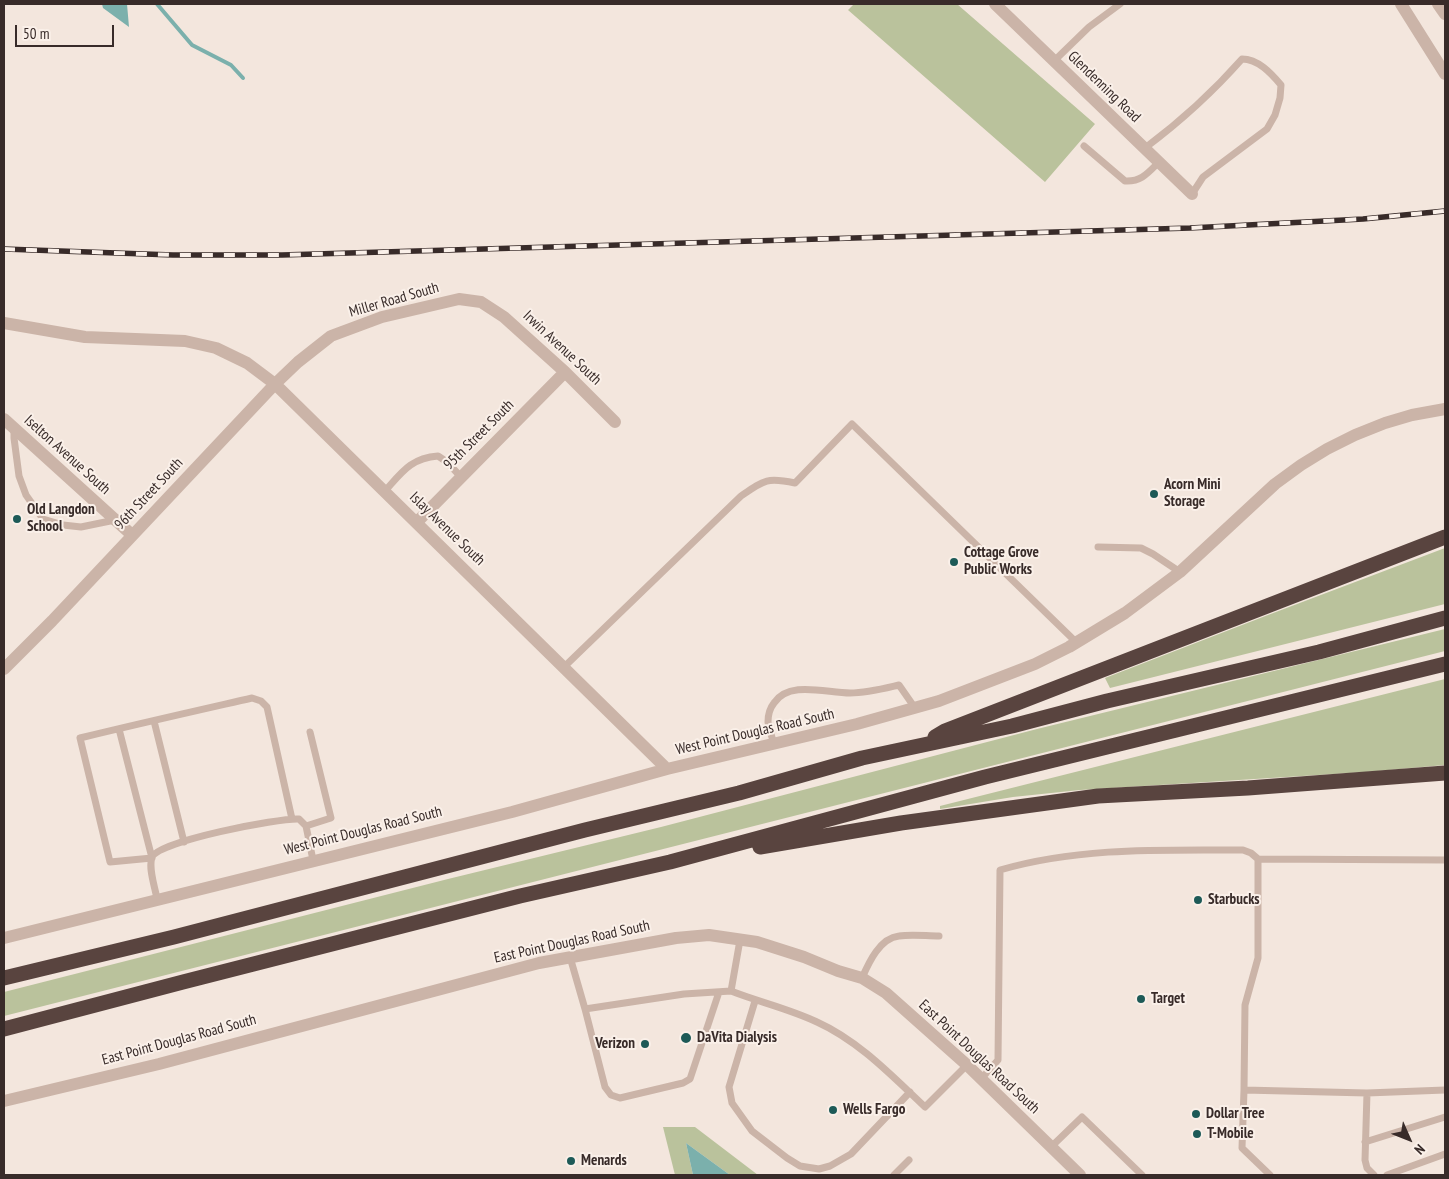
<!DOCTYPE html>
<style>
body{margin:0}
#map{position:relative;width:1449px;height:1179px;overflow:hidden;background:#f3e6dd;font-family:"PT Sans Narrow",sans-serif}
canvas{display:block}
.frame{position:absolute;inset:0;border:5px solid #382b29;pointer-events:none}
.north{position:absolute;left:1384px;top:1114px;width:50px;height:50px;-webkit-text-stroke:4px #faf0e9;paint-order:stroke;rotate:134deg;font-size:14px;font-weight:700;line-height:20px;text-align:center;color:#382b29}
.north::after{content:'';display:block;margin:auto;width:18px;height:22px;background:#382b29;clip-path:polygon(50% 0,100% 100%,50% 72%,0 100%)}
.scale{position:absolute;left:15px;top:25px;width:99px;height:22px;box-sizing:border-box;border:2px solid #382b29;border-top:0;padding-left:6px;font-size:15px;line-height:18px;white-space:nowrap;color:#382b29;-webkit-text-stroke:4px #faf0e9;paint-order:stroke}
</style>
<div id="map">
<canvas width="1449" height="1179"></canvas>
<div class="frame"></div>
<div class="north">N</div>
<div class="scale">50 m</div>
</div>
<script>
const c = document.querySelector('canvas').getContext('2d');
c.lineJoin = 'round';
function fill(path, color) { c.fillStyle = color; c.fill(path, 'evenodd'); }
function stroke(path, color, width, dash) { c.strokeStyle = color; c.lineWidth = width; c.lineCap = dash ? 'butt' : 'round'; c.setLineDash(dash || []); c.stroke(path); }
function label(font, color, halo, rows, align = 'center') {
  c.font = font + ' "PT Sans Narrow",sans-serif'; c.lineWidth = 4; c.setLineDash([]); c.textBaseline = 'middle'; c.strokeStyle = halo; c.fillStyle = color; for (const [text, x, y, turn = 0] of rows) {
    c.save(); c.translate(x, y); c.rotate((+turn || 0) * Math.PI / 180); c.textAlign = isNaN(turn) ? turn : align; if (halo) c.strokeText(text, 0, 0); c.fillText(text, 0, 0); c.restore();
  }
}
fill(new Path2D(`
 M854 4H957L1095 124 1045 182 848 10Z
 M1445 548V604L1110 688 1105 678 1268 615Z
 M1445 629V651L4 1016V992L448 879 661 827 1037 729Z
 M1445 679V765L1366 772 1080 790 1013 797 940 809V806Z
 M663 1127H695L758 1175H730L686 1143 693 1175H675Z`), '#bac29c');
fill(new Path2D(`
 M102 4H127L129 27 103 8Z
 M686 1143 730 1175H693Z`), '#7bb0ac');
stroke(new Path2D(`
 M157 4 192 45 231 65 243 78`), '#7bb0ac', 4);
stroke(new Path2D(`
 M1054 61 1089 27 1120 4
 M1084 146 1125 181C1141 182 1148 173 1159 162
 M1145 148C1181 121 1212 93 1242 59 1258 59 1271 73 1281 85L1280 98 1275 115 1267 129 1203 177 1192 194
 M14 429V438L19 476 26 495 43 519 63 525 81 527 115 520
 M385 491C402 472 411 458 438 456L447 462 461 477
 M1098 547 1141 548 1153 554 1180 572
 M564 667 741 496C764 480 767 477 795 483L852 424 1076 642
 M154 721 184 842
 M119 729 152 858 110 862 80 738C137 724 195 711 252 698L261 701 267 707 292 819
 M774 744C772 737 769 729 768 722 768 715 770 708 774 703 789 680 826 693 850 693 867 693 882 689 899 685L915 708
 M306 826 331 818 310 732
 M157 899C155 887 148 868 152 857 159 841 278 818 299 819L306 826 313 860
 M740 940 731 991C759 1002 790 1009 817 1022 859 1041 892 1076 925 1107L967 1065
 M570 957 585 1009 684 994 731 991
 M862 978C869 962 880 938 899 936 912 934 926 936 939 936
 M755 1001 729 1087 732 1103 752 1131 787 1158 800 1166 819 1169 830 1166 851 1154 910 1092
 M585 1009 605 1087 611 1095 620 1098 683 1083 690 1079 719 992
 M981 1079 998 1060 1000 870C1079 847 1162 850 1243 850L1251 853 1258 859
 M1244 1090 1367 1093 1445 1090
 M1367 1093 1365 1160 1367 1168 1374 1175
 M1365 1142 1445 1117
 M1051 1147 1082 1117 1142 1175
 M894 1175 909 1160
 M1270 1175 1242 1148 1244 1090 1245 1005 1258 958V859L1445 860
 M1387 1175 1445 1154`), '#cbb4a8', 7);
stroke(new Path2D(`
 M995 4 1192 194
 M4 323 85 337 185 341 216 348 247 363 275 384 667 769
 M4 419 132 535
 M417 522 565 372
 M4 669 52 621 275 384 298 362 331 336 382 317 459 299 481 302 504 317 565 372 615 422
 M4 938 512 812 667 769 857 724 939 701 1035 664 1069 647 1125 613 1180 572 1275 484 1301 465 1327 449 1355 435 1385 423 1412 415 1445 409`), '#cbb4a8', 12);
stroke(new Path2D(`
 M1401 4 1445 74
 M1438 4 1445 14
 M4 1101 159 1064 539 963 676 938 709 935 757 942 804 957 838 971 862 978 886 993 967 1065 1080 1175`), '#cbb4a8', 12);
stroke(new Path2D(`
 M935 737 945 731 1445 537
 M760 847 901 823 1098 796 1248 788 1445 773
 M4 978 174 937 585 830 739 793 862 758 1012 726 1107 701 1319 652 1445 618
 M4 1029 183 982 520 896 670 862 985 777 1445 664`), '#59443f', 15);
const rail = new Path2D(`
 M4 249 173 255H282L1190 228 1363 219 1445 211`);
stroke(rail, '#382b29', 5.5);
stroke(rail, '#faf0e9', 4, [11]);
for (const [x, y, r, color] of [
 [1154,494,5,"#1d5a57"],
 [17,519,5,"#1d5a57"],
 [954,562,5,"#1d5a57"],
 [1198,900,5,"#1d5a57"],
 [1141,999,5,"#1d5a57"],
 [686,1038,6,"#1d5a57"],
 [645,1044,5,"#1d5a57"],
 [833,1110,5,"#1d5a57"],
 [1196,1114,5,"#1d5a57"],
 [1197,1134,5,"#1d5a57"],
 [571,1161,5,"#1d5a57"]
]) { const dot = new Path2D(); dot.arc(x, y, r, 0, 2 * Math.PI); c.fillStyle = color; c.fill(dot); stroke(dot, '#faf0e9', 2); }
label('15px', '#382b29', '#faf0e9', [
 ["Glendenning Road",1104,87,44],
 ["Miller Road South",394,300,-16],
 ["Irwin Avenue South",562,348,43],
 ["95th Street South",479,435,-45],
 ["Iselton Avenue South",67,455,42],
 ["96th Street South",149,494,-47],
 ["Islay Avenue South",447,529,44],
 ["West Point Douglas Road South",755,732,-13],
 ["West Point Douglas Road South",363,831,-14],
 ["East Point Douglas Road South",572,942,-12],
 ["East Point Douglas Road South",179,1040,-15],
 ["East Point Douglas Road South",979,1057,43]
]);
label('bold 15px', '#382b29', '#faf0e9', [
 ["Acorn Mini",1164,485],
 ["Storage",1164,502],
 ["Old Langdon",27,510],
 ["School",27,527],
 ["Cottage Grove",964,553],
 ["Public Works",964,570],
 ["Starbucks",1208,900],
 ["Target",1151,999],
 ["DaVita Dialysis",697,1038],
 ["Verizon",635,1044,"right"],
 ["Wells Fargo",843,1110],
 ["Dollar Tree",1206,1114],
 ["T-Mobile",1207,1134],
 ["Menards",581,1161]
], 'left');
</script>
